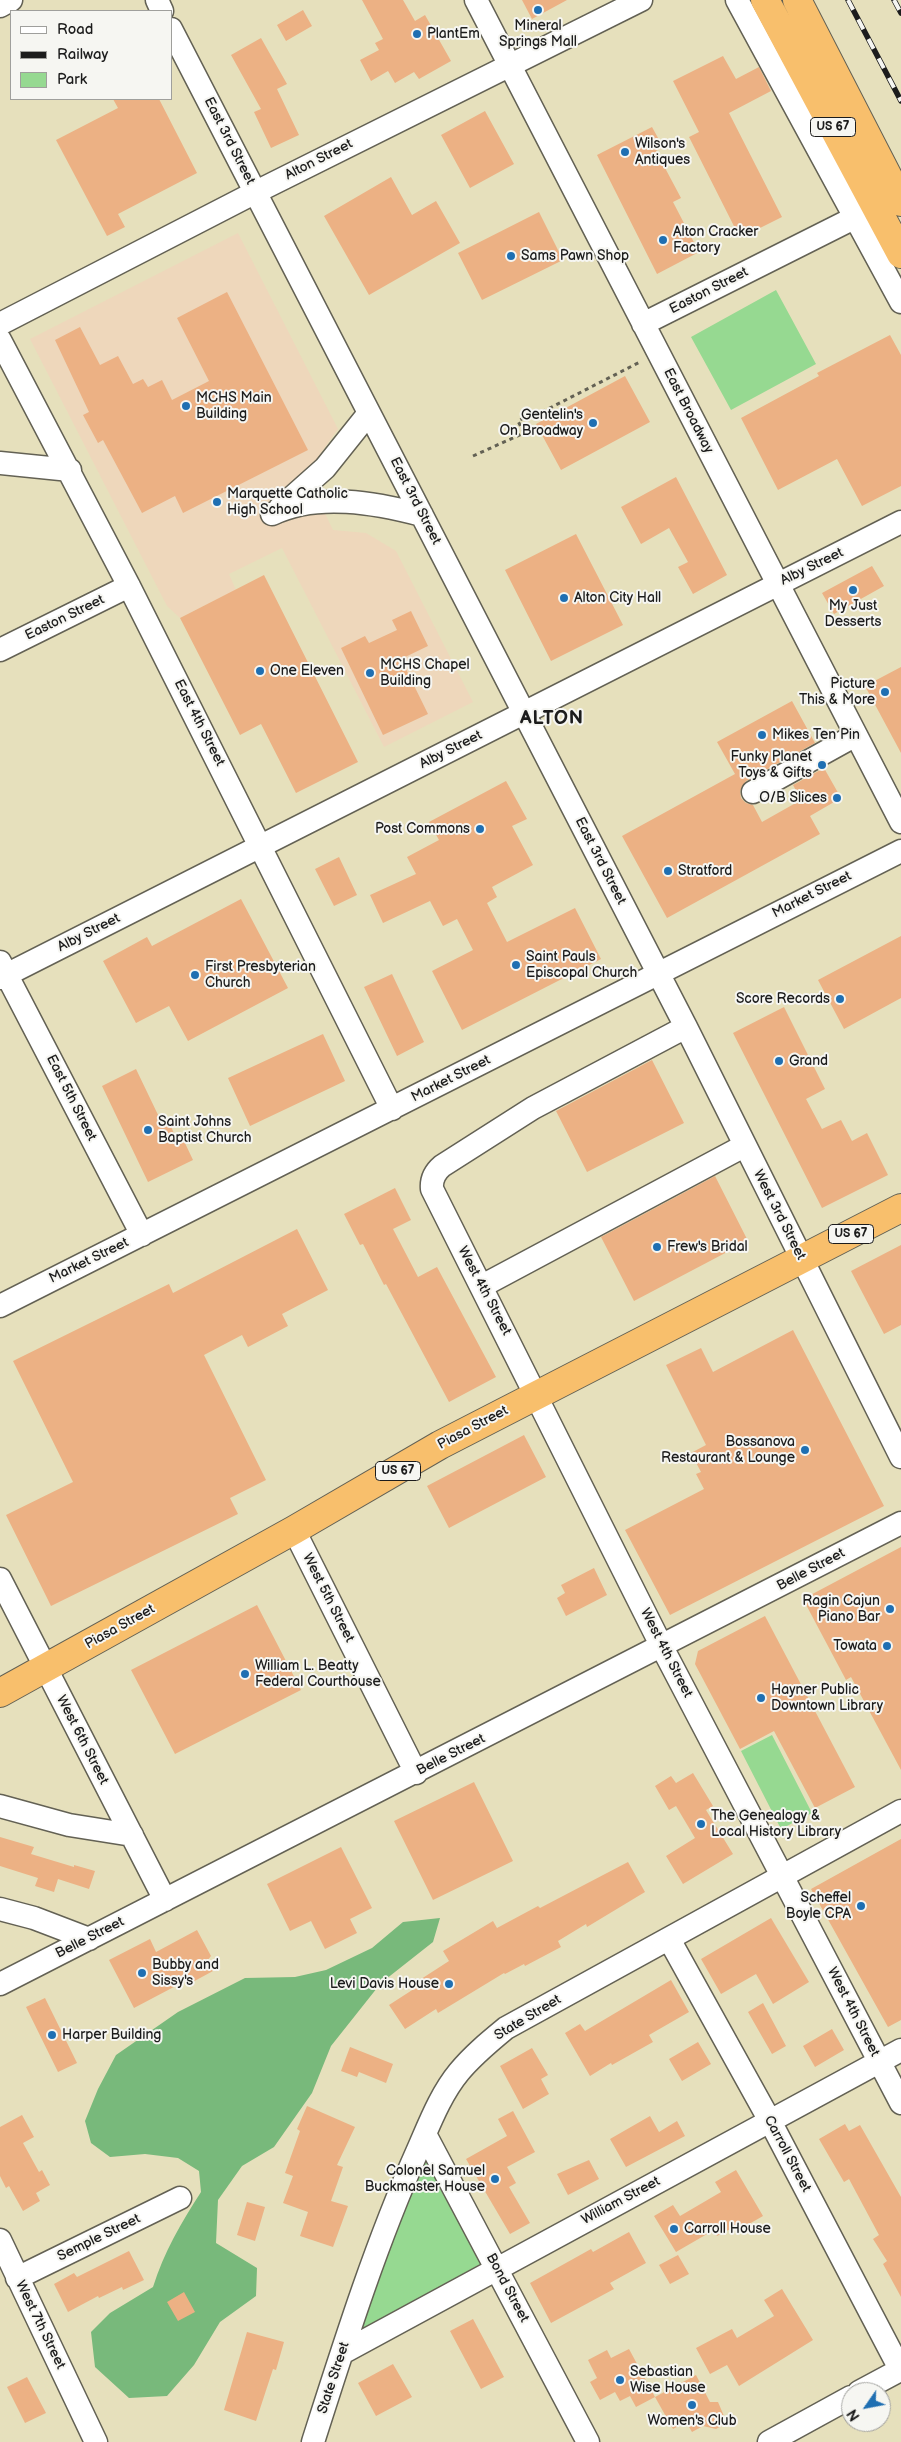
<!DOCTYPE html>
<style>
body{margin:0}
#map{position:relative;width:901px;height:2442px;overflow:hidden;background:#e6e0bc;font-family:"Balsamiq Sans",sans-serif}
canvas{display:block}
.legend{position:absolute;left:10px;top:10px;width:162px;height:90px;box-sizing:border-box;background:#f6f6f2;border:1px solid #9f9f9c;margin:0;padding:6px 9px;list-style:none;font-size:15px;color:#1c1c1c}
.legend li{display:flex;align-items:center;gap:10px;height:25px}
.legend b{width:25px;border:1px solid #9f9f9c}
.north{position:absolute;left:841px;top:2382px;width:50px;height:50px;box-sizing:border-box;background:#f6f6f2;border:1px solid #9f9f9c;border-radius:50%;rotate:237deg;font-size:14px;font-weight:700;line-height:20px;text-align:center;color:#1c1c1c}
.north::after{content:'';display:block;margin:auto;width:18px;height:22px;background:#1f6fb2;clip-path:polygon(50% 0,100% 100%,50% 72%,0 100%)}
</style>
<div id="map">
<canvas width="901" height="2442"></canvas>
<ul class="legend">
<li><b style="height:6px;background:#fff"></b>Road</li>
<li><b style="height:6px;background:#1c1c1c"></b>Railway</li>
<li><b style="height:14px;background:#96d991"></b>Park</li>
</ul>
<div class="north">N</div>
</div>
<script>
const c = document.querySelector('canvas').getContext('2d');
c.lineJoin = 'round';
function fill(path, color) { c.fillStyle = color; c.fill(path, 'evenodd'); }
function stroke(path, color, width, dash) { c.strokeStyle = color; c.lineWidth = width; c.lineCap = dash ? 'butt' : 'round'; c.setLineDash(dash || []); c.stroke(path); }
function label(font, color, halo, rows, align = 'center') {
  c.font = font + ' "Balsamiq Sans",sans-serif'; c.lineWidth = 4; c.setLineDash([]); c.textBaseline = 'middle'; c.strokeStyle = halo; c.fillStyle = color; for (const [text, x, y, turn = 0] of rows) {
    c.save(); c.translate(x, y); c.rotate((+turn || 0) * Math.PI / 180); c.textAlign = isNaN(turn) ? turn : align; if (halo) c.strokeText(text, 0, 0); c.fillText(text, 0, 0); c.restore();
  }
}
fill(new Path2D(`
 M238 233 338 429 306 474 333 530 366 533 396 551 473 702 384 747 282 548 229 574 236 590 180 618 167 606 30 339Z`), '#eed7bb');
fill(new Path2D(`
 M776 290 816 364 731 410 691 337Z
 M772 1735 812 1813 781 1829 741 1751Z
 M427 2146 490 2267 350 2344Z`), '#96d991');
fill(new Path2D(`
 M440 1918 433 1942 381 1983 331 2046 312 2093 274 2147 242 2166 218 2200 216 2243 257 2268 256 2296 220 2322 194 2365 167 2396 129 2398 95 2367 91 2332 110 2313 153 2287C164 2252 181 2223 201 2192L199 2171 178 2158 145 2154 110 2157 91 2143 85 2121 98 2089 116 2055 178 2012 245 1978 295 1977 326 1970 372 1948 403 1922Z`), '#78b97b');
fill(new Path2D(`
 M362 0H403L415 21 425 15 451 61 419 79 414 72 395 83 388 71 371 81 360 60 379 50 375 43 383 39Z
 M522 0H567L532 19Z
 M303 10 312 26 286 41 277 25Z
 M261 38 287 84 277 89 299 135 271 148 254 112 261 109 231 55Z
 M723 56 736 79 759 67 771 91 729 113 782 217 740 238 689 137 699 132 673 81Z
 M113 99H159L197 173 118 214 125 227 107 236 56 140 118 108Z
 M485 111 514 164 470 188 441 135Z
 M652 127 663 147 656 151 681 198 673 202 699 252 657 274 597 155Z
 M391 177 412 215 436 201 460 243 369 295 324 216Z
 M539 212 563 260 482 300 458 253Z
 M227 292 308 450 183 513 175 496 142 513 103 440 98 443 83 415 89 412 55 340 80 327 100 365 118 356 133 384 143 379 148 387 162 380 172 400 209 381 177 318Z
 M890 335 901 355V486L862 506 837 459 778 490 741 418 819 376 817 373Z
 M625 376 650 422 561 470 536 424Z
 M676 477 727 575 693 594 678 567 688 562 669 528 641 544 621 507Z
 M576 534 623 625 551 661 505 570Z
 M872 566 884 586 834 614 822 593Z
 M264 575 358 762 296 793 261 724 240 735 180 618Z
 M411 611 428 646 401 659 428 714 383 735 341 648 365 636 369 643 397 630 392 620Z
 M901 667V753L865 686Z
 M792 701 815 743 746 781 740 791 741 798 746 803 753 805 762 822 801 800 793 785 824 768 841 798 810 816 820 834 667 918 622 836 735 774 717 742Z
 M506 781 527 819 512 826 533 865 492 887 497 897 487 903 507 942 575 908 601 959 462 1030 432 971 473 950 457 919 443 926 430 901 383 923 370 895 416 874 407 857 439 840 429 822Z
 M339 857 357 895 334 906 315 869Z
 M241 899 288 988 188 1041 169 1006 136 1023 103 961 147 937 152 946Z
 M901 936V998L844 1029 818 980Z
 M392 974 424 1042 397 1056 364 987Z
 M784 1007 825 1089 806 1099 822 1129 841 1120 852 1141 867 1133 888 1175 822 1208 733 1033Z
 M323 1034 345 1081 250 1126 228 1078Z
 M652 1060 684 1123 587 1172 556 1111Z
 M136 1069 160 1119 166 1116 179 1144 184 1141 193 1160 148 1182 102 1086Z
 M715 1176 748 1241 634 1301 601 1237Z
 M395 1188 411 1220 393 1229 418 1277 437 1267 496 1377 449 1402 386 1284 384 1285 363 1244 360 1245 344 1214Z
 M297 1229 328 1290 282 1314 288 1326 248 1347 242 1335 204 1355 266 1480 230 1498 238 1514 51 1606 6 1515 73 1482 13 1361 169 1284 173 1293Z
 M901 1245V1325L884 1334 851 1271Z
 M793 1330 884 1506 670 1615 625 1530 704 1489 696 1474 701 1472 691 1453 706 1445 666 1365 701 1348 713 1372Z
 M524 1435 546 1477 449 1528 427 1486Z
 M901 1547V1770L851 1677 846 1680 803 1599Z
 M594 1568 607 1595 566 1616 557 1598 565 1593 561 1585Z
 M257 1605 301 1690 175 1754 131 1670Z
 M765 1616 855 1787 815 1808 774 1731 740 1749 695 1664 698 1651Z
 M693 1773 713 1806 706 1810 733 1854 683 1884 666 1856 695 1838 676 1806 669 1810 655 1786 671 1776 676 1783Z
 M474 1782 513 1861 433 1900 394 1821Z
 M0 1837 34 1847 31 1854 74 1867V1865L95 1871 89 1889 58 1879 54 1892 35 1886 38 1878 0 1866Z
 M901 1839V2020L888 2027 811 1889Z
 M341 1847 372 1908 350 1919 357 1933 325 1949 311 1921 290 1931 267 1884Z
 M628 1862 645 1892 587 1927 586 1924 558 1941 561 1947 525 1966 524 1964 505 1974 504 1973 438 2013 436 2009 405 2029 389 2005 420 1985 418 1981 449 1961 443 1951 493 1921 497 1928 538 1906 540 1908Z
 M771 1918 809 1982 773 2004 756 1974 721 1994 701 1959Z
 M197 1930 211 1956 207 1961 213 1971 189 1984 187 1980 134 2008 109 1960 150 1939 156 1952Z
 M671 1980 689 2012 649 2035 653 2042 612 2065 611 2063 590 2076 565 2033 580 2024 585 2031Z
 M45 1998 77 2063 58 2072 26 2007Z
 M763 2003 786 2046 772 2054 748 2012Z
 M832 2029 844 2050 815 2067 803 2046Z
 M698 2042 711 2064 682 2081 669 2059Z
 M350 2047 393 2064 386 2083 359 2072 357 2077 341 2071Z
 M532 2048 548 2075 541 2079 549 2094 523 2109 500 2066Z
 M307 2106 355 2127 337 2165 343 2167 331 2201 348 2206 333 2247 300 2236 308 2212 283 2203 293 2176 285 2173 300 2131 297 2129Z
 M513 2111 535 2152 507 2167 516 2183 509 2187 530 2223 510 2234 466 2159 507 2136 498 2119Z
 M22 2115 34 2137 23 2143 39 2172 42 2170 50 2185 36 2193 40 2201 23 2211 9 2186 6 2188 0 2176V2127Z
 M650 2116 659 2132 677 2121 685 2136 626 2167 610 2139Z
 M845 2124 849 2131 860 2125 901 2197V2297L883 2264 887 2261 873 2239 879 2235 849 2179 844 2182 819 2139Z
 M589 2160 599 2179 568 2195 557 2174Z
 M736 2170 763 2216 742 2228 740 2224 717 2236 714 2230 676 2252 654 2216 673 2205 680 2216 721 2192 715 2182Z
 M247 2202 265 2207 255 2241 237 2235Z
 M629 2232 646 2263 610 2283 614 2289 551 2323 530 2283 591 2249 593 2252Z
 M129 2251 144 2280 123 2290 122 2287 99 2298 98 2296 68 2312 54 2284 74 2273 77 2277Z
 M678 2255 689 2274 670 2284 659 2265Z
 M782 2289 813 2340 739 2386 727 2365 710 2374 696 2348 732 2329 737 2338 774 2316 764 2300Z
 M184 2292 195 2312 178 2321 167 2302Z
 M473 2319 504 2377 481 2389 450 2331Z
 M247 2332 284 2342 276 2370 273 2369 256 2421 224 2410Z
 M629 2349 655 2397 636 2407 630 2396 620 2401 615 2392 600 2400 590 2382 597 2378 588 2360 607 2350 611 2358Z
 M393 2364 412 2397 376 2416 358 2383Z
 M696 2375 710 2402H718L727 2423 716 2429 703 2426 692 2432 686 2422 673 2429 655 2397Z
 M27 2377 46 2413 25 2423 7 2387Z`), '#ecb184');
const minor = new Path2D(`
 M157 0 162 11
 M476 0 901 822
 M737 0 901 302
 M0 6 11 0
 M171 29 686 1027 901 1457
 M0 324 256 192 641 0
 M643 324 856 217
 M0 340 129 586 392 1109
 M0 463 70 470
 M280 508 325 468 369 413
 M272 514C317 492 376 503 422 515
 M0 650 129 586
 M753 792 856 735
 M0 962 142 1235
 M0 978 901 522
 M686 1027 533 1108 442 1166C435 1172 431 1179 432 1189L662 1647 901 2103
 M482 1286 744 1146
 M0 1306 901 851
 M294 1530 416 1773
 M0 1579 165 1900
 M0 1806 69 1825 132 1835
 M0 1909 34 1918 89 1939
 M669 1939 770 2121 901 2371
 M0 1984 901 1523
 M425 2134 588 2442
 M0 2240 96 2442
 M17 2278 180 2198
 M342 2353 901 2050
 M859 2392 900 2370
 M313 2442C344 2345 375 2246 417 2152 429 2125 440 2095 459 2072 473 2055 489 2042 506 2028L901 1811
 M769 2442 851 2397`);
const highway = new Path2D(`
 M765 0 901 254
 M797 0 901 202
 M0 1693 294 1530 440 1445 901 1208`);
stroke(minor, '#636154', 25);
stroke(highway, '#636154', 30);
stroke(new Path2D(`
 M473 456 524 433 518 421 537 411 542 412 640 362`), '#636154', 3, [4, 4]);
stroke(minor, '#fff', 22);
stroke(highway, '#f8bf6c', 28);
const rail = new Path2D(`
 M848 0 901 101
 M894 0 901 13`);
stroke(rail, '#1c1c1c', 5.5);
stroke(rail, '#f6f6f2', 4, [11]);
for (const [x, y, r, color] of [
 [538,10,5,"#1f6fb2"],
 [417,34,5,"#1f6fb2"],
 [625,152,5,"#1f6fb2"],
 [663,240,5,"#1f6fb2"],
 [511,256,5,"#1f6fb2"],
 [186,406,5,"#1f6fb2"],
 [593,423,5,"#1f6fb2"],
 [217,502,5,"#1f6fb2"],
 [853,590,5,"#1f6fb2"],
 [564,598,5,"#1f6fb2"],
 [260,671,5,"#1f6fb2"],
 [370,673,5,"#1f6fb2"],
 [885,692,5,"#1f6fb2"],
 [762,735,5,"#1f6fb2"],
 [822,765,5,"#1f6fb2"],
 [837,798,5,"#1f6fb2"],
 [480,829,5,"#1f6fb2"],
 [668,871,5,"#1f6fb2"],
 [516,965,5,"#1f6fb2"],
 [195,975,5,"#1f6fb2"],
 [840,999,5,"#1f6fb2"],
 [779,1061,5,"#1f6fb2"],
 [148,1130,5,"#1f6fb2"],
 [657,1247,5,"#1f6fb2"],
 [805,1450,5,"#1f6fb2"],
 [890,1609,5,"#1f6fb2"],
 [887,1646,5,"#1f6fb2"],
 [245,1674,5,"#1f6fb2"],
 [761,1698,5,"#1f6fb2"],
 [701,1824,5,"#1f6fb2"],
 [861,1906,5,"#1f6fb2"],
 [142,1973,5,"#1f6fb2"],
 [449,1984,5,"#1f6fb2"],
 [52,2035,5,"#1f6fb2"],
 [495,2179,5,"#1f6fb2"],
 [674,2229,5,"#1f6fb2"],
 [620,2380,5,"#1f6fb2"],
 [692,2405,5,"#1f6fb2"]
]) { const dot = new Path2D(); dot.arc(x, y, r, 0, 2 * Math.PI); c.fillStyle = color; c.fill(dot); stroke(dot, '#f6f6f2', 2); }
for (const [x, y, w] of [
 [833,127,45],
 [851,1234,45],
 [398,1471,45]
]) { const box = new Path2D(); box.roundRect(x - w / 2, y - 9.5, w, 19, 4); c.fillStyle = '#f6f6f2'; c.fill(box); stroke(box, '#1c1c1c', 1); }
label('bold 12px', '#1c1c1c', null, [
 ["US 67",833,127],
 ["US 67",851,1234],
 ["US 67",398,1471]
]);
label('14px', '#1c1c1c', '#f6f6f2', [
 ["Mineral",538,26,"center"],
 ["Springs Mall",538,42,"center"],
 ["PlantEm",427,34],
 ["Wilson's",635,144],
 ["Antiques",635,160],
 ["Alton Cracker",673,232],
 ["Factory",673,248],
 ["Sams Pawn Shop",521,256],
 ["MCHS Main",196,398],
 ["Building",196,414],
 ["Gentelin's",583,415,"right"],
 ["On Broadway",583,431,"right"],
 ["Marquette Catholic",227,494],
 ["High School",227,510],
 ["Alton City Hall",574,598],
 ["My Just",853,606,"center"],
 ["Desserts",853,622,"center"],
 ["MCHS Chapel",380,665],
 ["Building",380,681],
 ["One Eleven",270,671],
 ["Picture",875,684,"right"],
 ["This & More",875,700,"right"],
 ["Mikes Ten Pin",772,735],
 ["Funky Planet",812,757,"right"],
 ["Toys & Gifts",812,773,"right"],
 ["O/B Slices",827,798,"right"],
 ["Post Commons",470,829,"right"],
 ["Stratford",678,871],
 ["Saint Pauls",526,957],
 ["Episcopal Church",526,973],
 ["First Presbyterian",205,967],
 ["Church",205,983],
 ["Score Records",830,999,"right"],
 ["Grand",789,1061],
 ["Saint Johns",158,1122],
 ["Baptist Church",158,1138],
 ["Frew's Bridal",667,1247],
 ["Bossanova",795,1442,"right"],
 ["Restaurant & Lounge",795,1458,"right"],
 ["Ragin Cajun",880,1601,"right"],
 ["Piano Bar",880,1617,"right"],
 ["Towata",877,1646,"right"],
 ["William L. Beatty",255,1666],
 ["Federal Courthouse",255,1682],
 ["Hayner Public",771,1690],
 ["Downtown Library",771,1706],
 ["The Genealogy &",711,1816],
 ["Local History Library",711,1832],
 ["Scheffel",851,1898,"right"],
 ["Boyle CPA",851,1914,"right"],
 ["Bubby and",152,1965],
 ["Sissy's",152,1981],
 ["Levi Davis House",439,1984,"right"],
 ["Harper Building",62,2035],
 ["Colonel Samuel",485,2171,"right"],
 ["Buckmaster House",485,2187,"right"],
 ["Carroll House",684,2229],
 ["Sebastian",630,2372],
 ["Wise House",630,2388],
 ["Women's Club",692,2421,"center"]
], 'left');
label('14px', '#1c1c1c', '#f6f6f2', [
 ["East 3rd Street",229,141,63],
 ["Alton Street",319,160,-27],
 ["Easton Street",709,291,-27],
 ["East Broadway",688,411,63],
 ["East 3rd Street",415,501,63],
 ["Alby Street",812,567,-26],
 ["Easton Street",65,618,-26],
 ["East 4th Street",199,723,63],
 ["Alby Street",451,750,-27],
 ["East 3rd Street",600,861,63],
 ["Market Street",812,895,-27],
 ["Alby Street",89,933,-27],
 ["Market Street",451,1079,-27],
 ["East 5th Street",71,1098,63],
 ["West 3rd Street",779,1215,63],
 ["Market Street",89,1261,-26],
 ["West 4th Street",484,1291,62],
 ["Piasa Street",473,1428,-28],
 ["Belle Street",811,1570,-28],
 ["West 5th Street",328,1598,63],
 ["Piasa Street",120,1627,-29],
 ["West 4th Street",666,1653,63],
 ["West 6th Street",82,1740,63],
 ["Belle Street",451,1755,-27],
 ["Belle Street",90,1938,-27],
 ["West 4th Street",853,2012,63],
 ["State Street",528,2018,-31],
 ["Carroll Street",787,2154,62],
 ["William Street",621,2201,-28],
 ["Semple Street",99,2238,-26],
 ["Bond Street",507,2288,62],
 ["West 7th Street",40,2325,64],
 ["State Street",334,2378,-72]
]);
c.letterSpacing = '1px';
label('bold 19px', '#1c1c1c', '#f6f6f2', [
 ["ALTON",552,719]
]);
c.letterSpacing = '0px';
</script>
